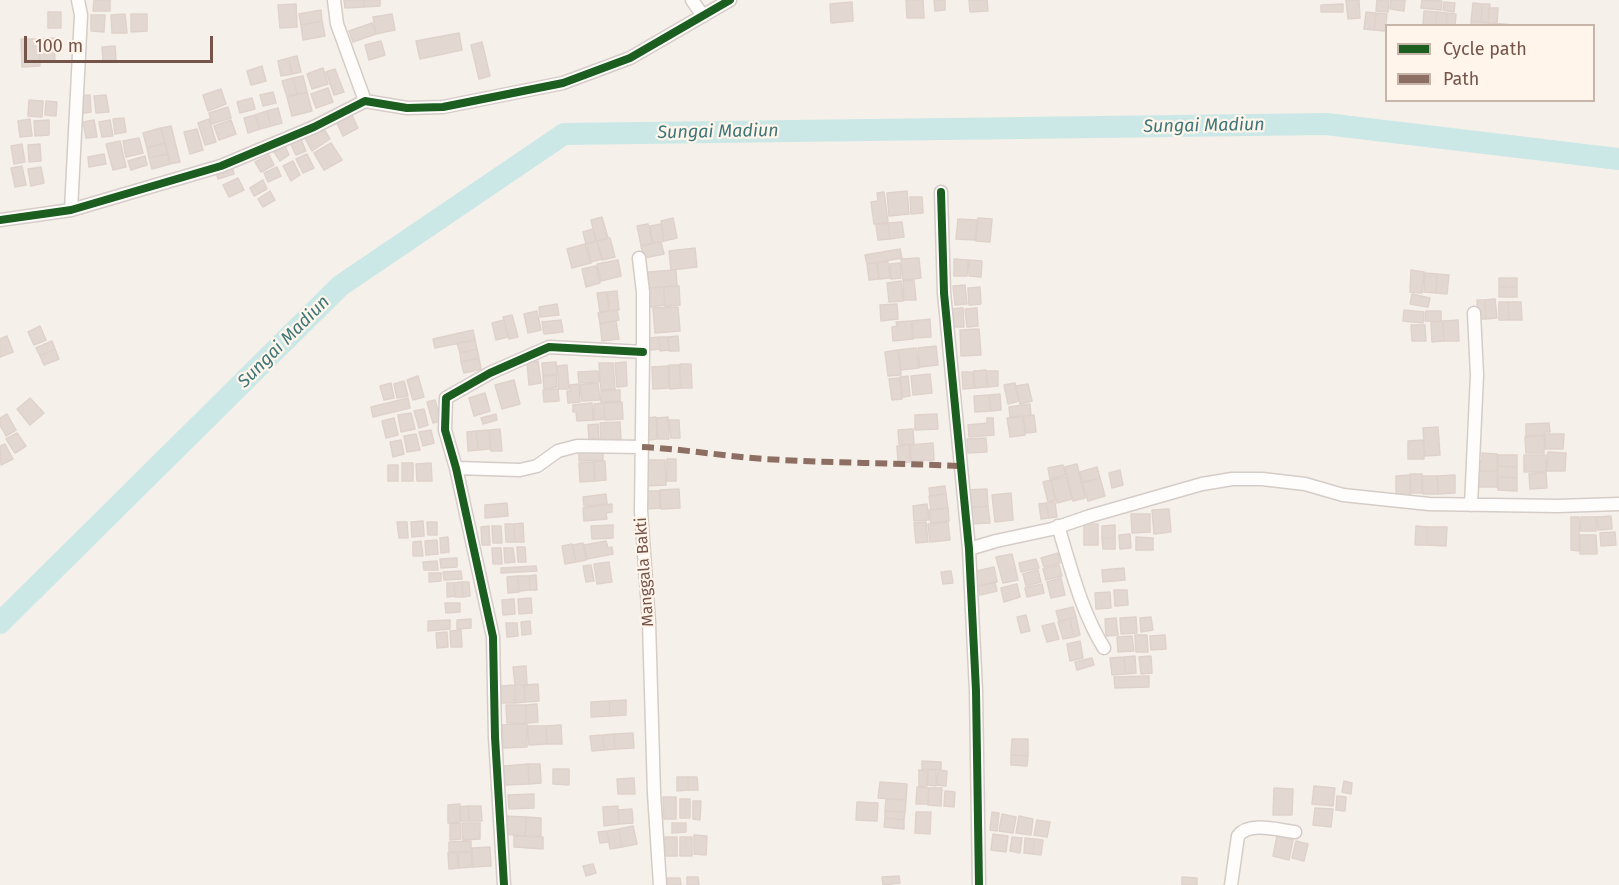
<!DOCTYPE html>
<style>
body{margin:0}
#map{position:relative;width:1619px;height:885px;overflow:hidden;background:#f6f0ea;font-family:"Fira Sans",sans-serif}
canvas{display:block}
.legend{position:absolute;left:1385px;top:24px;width:210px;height:78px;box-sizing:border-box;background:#fff5ea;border:2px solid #c8b5aa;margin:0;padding:8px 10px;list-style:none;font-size:18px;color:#75544a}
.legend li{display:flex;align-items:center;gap:12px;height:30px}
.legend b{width:30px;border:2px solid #c8b5aa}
.scale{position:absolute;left:24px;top:36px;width:189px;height:27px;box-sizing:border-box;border:3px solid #75544a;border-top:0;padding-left:8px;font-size:18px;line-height:21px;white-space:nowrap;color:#75544a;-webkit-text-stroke:4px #fff5ea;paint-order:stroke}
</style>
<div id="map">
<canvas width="1619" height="885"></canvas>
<ul class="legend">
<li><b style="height:8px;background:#1b5e20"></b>Cycle path</li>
<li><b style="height:8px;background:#8d6e63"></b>Path</li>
</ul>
<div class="scale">100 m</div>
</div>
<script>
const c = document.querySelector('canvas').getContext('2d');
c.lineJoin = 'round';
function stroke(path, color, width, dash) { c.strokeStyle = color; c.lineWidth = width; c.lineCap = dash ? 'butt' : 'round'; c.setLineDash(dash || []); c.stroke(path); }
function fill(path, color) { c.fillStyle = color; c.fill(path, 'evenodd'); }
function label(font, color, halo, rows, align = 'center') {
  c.font = font + ' "Fira Sans",sans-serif'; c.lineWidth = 4.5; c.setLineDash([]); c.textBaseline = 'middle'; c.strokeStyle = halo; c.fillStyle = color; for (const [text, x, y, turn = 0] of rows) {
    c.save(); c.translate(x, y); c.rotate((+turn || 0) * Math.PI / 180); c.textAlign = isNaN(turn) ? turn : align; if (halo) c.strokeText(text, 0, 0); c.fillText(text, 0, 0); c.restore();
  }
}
stroke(new Path2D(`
 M0 623 340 286 564 134 1326 124 1619 159`), '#cbe8e7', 22);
const building = new Path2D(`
 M94 0H110V11H93Z
 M344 0H364V7L345 8Z
 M364 0H380V6L364 7Z
 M906 0H923L924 18H907Z
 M934 0H945V10L935 11Z
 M969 0H987L988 11 970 12Z
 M1346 0H1359L1360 18 1348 19Z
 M1377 0H1389L1388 12 1376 11Z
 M1391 0H1405L1404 11 1390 9Z
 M1422 0 1442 1 1441 10 1421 8Z
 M852 2 853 21 831 23 830 4Z
 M1444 2 1455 3 1454 12 1443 10Z
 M1473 3 1482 4 1481 22 1471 21Z
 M296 4 297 27 280 28 278 5Z
 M1343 4V12H1321V5Z
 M1482 4H1490L1488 23 1481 22Z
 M1489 8H1498L1497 23H1488Z
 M321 10 322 21 301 25 299 14Z
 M1424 11 1437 12 1435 26H1423Z
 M48 12H61V28H48Z
 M1366 12 1376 13 1374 30 1364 29Z
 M1437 12 1447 13 1446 26H1435Z
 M1376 13 1387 14 1385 31 1374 30Z
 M1447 13 1456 14 1455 26H1446Z
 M125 14 127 33H112L111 15Z
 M131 14H147V31L131 32Z
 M392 14 395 30 376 34 373 17Z
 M91 15H105L104 32 91 31Z
 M322 21 325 36 303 40 301 25Z
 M1471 21 1513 25V26H1471Z
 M372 23 376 34 353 42 349 31Z
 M459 33 462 50 420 59 416 41Z
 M54 38 55 61H40L39 39Z
 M21 39H39L40 66 22 67Z
 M381 41 385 55 369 60 365 45Z
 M482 42 490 76 479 79 471 45Z
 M115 46 116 60 103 61 102 47Z
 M297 56 301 72 292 74 289 58Z
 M289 58 292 74 281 76 278 61Z
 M262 66 266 81 251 85 247 71Z
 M323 68 328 84 312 89 307 74Z
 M335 69 344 92 334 95 326 72Z
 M303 76 307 92 297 94 293 78Z
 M293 78 297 94 287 97 282 81Z
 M328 88 333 102 316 108 311 94Z
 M221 89 226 104 208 111 203 95Z
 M273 92 276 103 263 106 260 95Z
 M307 92 312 111 292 116 287 97Z
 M90 95 91 112 79 114 77 96Z
 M106 95 109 112 96 113 94 96Z
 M252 98 255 109 240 113 237 102Z
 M29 100 43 101 42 117 28 116Z
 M46 101 57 102 56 116 45 115Z
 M228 107 231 118 212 124 209 113Z
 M278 108 282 123 271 126 267 111Z
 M267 111 271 126 260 129 255 115Z
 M350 111 358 128 343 136 335 119Z
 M255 115 260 129 248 133 244 118Z
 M124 118 126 132 115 134 113 119Z
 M30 119 32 136 20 137 18 121Z
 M209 119 216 142 205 145 198 123Z
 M49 120V135L35 136 34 121Z
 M94 120 97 137 86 138 83 122Z
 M110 120 113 136 102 137 99 122Z
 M231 120 236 134 219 140 214 126Z
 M321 124 330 139 312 151 303 135Z
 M171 126 180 162 170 164 161 128Z
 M161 128 165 143 147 148 143 133Z
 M197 129 203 150 190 154 184 132Z
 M298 133 306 151 296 155 287 137Z
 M139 138 143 153 126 157 123 141Z
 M120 141 126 167 113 170 106 144Z
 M165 143 168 154 149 158 147 148Z
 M331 143 342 160 324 170 314 153Z
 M22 144 25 162 14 164 11 146Z
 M40 144 41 161 29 162 28 145Z
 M285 146 289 155 280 161 274 152Z
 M104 154 106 164 89 167 88 157Z
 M168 154 170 164 152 169 149 158Z
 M307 154 314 168 303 173 296 159Z
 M269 155 274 165 261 172 255 162Z
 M145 156 147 165 131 170 128 161Z
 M293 161 300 175 291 181 283 166Z
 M22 166 26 185 15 187 11 168Z
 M232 166 234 174 218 179 216 171Z
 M41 167 44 183 31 186 28 169Z
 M277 167 281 176 268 182 264 173Z
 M238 178 244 190 229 197 223 185Z
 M263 180 267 189 254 196 250 188Z
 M270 191 275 200 263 207 258 199Z
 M907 191 909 214 889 216 887 193Z
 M884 192 888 222 874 224 871 202 878 201 877 193Z
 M910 197H922L923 213 911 214Z
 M602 217 608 238 596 241 591 220Z
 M673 218 677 238 664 241 661 221Z
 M978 218 992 219 990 242 976 241Z
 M958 219 977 220 975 240 956 239Z
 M902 222 904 237 890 239 888 223Z
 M888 223 890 239 878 240 876 225Z
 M648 224 652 243 641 245 637 226Z
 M661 224 664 241 653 243 650 226Z
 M593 229 596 241 586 244 583 232Z
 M610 238 615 257 602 260 597 241Z
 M597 241 602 259 591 262 587 244Z
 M661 242 664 254 644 258 641 246Z
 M585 244 591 263 572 268 567 249Z
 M695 248 697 267 671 270 669 251Z
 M900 249 902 258 867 264 865 255Z
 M919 258 921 278 903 280 901 259Z
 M954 259 968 260 967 276H954Z
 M618 260 621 276 601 281 597 264Z
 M969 260 982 261 981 277 969 276Z
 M888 262 890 278 879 279 877 263Z
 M877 263 879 279 869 280 867 264Z
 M900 263 901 278 891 279 890 264Z
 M596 266 600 283 586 287 582 269Z
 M676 270 677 286 648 288 647 272Z
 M1411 270 1424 272 1422 293 1410 292Z
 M1425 273 1437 274 1436 293 1424 292Z
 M1437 274 1449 275 1447 294 1436 293Z
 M1499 278H1517V287H1499Z
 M914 280 916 300H904L903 281Z
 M901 281 903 301 889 302 887 283Z
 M965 285 967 304 955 305 953 286Z
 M679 286 680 305 665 306 664 287Z
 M663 287 665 305 650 307 649 288Z
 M980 287 981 304 969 305 968 288Z
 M1499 287H1517V297H1499Z
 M617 291 619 310 610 311 607 292Z
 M606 292 609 311 600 312 597 293Z
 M1412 294 1430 298 1428 307 1410 304Z
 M1495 299 1497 318 1486 319 1485 300Z
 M1477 300H1485L1486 319H1478Z
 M1499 302H1508L1509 320H1499Z
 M1508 302H1521L1522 320H1509Z
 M557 304 559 315 540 317 539 307Z
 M897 304 898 319 881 321 880 305Z
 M678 307 680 331 655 333 653 308Z
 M963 308 964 327H952L950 309Z
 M977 308 978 326 967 327 965 309Z
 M617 310 619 320 600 323 598 313Z
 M1404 310 1424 312 1423 323 1403 321Z
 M537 311 541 330 528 333 524 314Z
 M1426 311H1441V321H1425Z
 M512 315 518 337 509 339 503 317Z
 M930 319 931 337 913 338 912 321Z
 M504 320 508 337 496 340 492 323Z
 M561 320 563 332 544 334 542 322Z
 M1458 320 1459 341H1444L1443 321Z
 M616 321 619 339 602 341 600 324Z
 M911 321 913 339 893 341 892 327 897 326 896 322Z
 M1443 321 1444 341 1432 342 1431 322Z
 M1411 325H1425L1426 341H1412Z
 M40 326 46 340 34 345 28 332Z
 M979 329 981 355 961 356 960 330Z
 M473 330 475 340 435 348 433 339Z
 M7 336 13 352 0 357V339Z
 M678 336 679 351H669L668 337Z
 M659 337 660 349 650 350 649 338Z
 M659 337H668L669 350 660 351Z
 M475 340 477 349 460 353 457 343Z
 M52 341 55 349 40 356 36 348Z
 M936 346 938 365 920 367 918 348Z
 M916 348 919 368 901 370 898 350Z
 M55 349 59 359 44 365 40 356Z
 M477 349 479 358 461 362 460 353Z
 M898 350 901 375 888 376 885 352Z
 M479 358 481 369 464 373 461 362Z
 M538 361 541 383 529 385 527 363Z
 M556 362 557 374 543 375 542 363Z
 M626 362 627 386 617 387 615 363Z
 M599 363H613L615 389 601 390Z
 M680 364H691L692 388H681Z
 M567 365 569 389H559L557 366Z
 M669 365H679L681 388 670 389Z
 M668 366 669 388 653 389 652 367Z
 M986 370 987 387 975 388 974 371Z
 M598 371 599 382 579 383 578 372Z
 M986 371H998V386L988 387Z
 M962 372H973L974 388 963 389Z
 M930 374 932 393 913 395 911 376Z
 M556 375 557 387 544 389 543 376Z
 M418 376 424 397 413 400 407 380Z
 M908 376 910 396 903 397 900 377Z
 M899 378 902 399 892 400 889 379Z
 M514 380 520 404 502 409 495 385Z
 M404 381 408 396 397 398 394 384Z
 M391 383 394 398 384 400 380 386Z
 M598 383 600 400 582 401 580 385Z
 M1015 383 1019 401 1008 404 1004 385Z
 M579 384 580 402 568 403 567 391H571L570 385Z
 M1028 384 1032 401 1020 404 1016 386Z
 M558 389 559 401 544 402 543 390Z
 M620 390V401L601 402V391Z
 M485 393 490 411 474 416 469 398Z
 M1000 394 1001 410 991 411 989 395Z
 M989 395 991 411 975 412 974 396Z
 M30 398 44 413 30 425 17 409Z
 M408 398 410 408 373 417 371 407Z
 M435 400 441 421 433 423 427 402Z
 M622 402 623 419 605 420 604 403Z
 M592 403 593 420 577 421 576 412H573V405Z
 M604 403 605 419 594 420V404Z
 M1030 404 1031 415 1010 418 1009 407Z
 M424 409 428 425 419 428 414 411Z
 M411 413 415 429 401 432 398 415Z
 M7 414 16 430 6 436 0 425V418Z
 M496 414 497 420 483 424 481 418Z
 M937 414 938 429 915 430V415Z
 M1034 415 1036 432 1026 433 1023 416Z
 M1023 416 1025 435 1010 437 1007 418Z
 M656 417 657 439 648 440 646 418Z
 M668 417 669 439H658L657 418Z
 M394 418 398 435 386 438 382 421Z
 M987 418H993L994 435 969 437 968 425 987 423Z
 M669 420H679L680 438H671Z
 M620 422 621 439 601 440 600 423Z
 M1549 423 1550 432H1544V435L1526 436V424Z
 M598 424 599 439H589L588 425Z
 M1438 427 1440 455 1425 456 1423 428Z
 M500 429 502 451H491L489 430Z
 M913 429 914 444H899L898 430Z
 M431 430 434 443 423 446 419 432Z
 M489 430 490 449 478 450 476 431Z
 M476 431 478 450 468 451 467 432Z
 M17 433 26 446 15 453 6 439Z
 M416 434 420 450 407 452 404 436Z
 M1545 434H1564L1563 449H1545Z
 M1544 436V453H1526L1525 437Z
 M986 438 987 452 968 453 967 439Z
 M401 440 404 454 393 457 390 442Z
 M1423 440 1424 459H1408V441Z
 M933 443 934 460 911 461 910 445Z
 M5 444 13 459 1 465 0 446Z
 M909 445 910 462 898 463 897 446Z
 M603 448V460L579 461V450Z
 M1548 452 1566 453 1565 471H1547Z
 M1482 453 1497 454V471H1476V461H1482Z
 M1498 455H1517V467L1498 466Z
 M1524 455H1546V472H1524Z
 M667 459H676V481H667Z
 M644 460H665L666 485 645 486Z
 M605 461 606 480 595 481 593 462Z
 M594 462 595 481 580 482 579 463Z
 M402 463H413V481H402Z
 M431 463 432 481H417L416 464Z
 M1077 464 1085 498 1073 501 1065 467Z
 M388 465H398V481H388Z
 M1063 465 1066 475 1050 479 1048 468Z
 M1498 466 1517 467V478L1498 477Z
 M1097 467 1100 478 1083 482 1080 472Z
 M1120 470 1123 485 1112 488 1109 473Z
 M1476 471H1497V487H1476Z
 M1546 473 1547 488 1530 489 1529 474Z
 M1410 474H1422V493H1411Z
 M1410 475V494H1396V476Z
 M1455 475V493L1438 494 1437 476Z
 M1422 476H1437L1438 494H1423Z
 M1066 477 1072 499 1057 503 1051 480Z
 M1498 477 1517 478V491L1498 490Z
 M1100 478 1105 496 1088 501 1082 483Z
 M1051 480 1055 500 1048 502 1043 482Z
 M945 486 946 494 930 496 929 488Z
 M679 489 680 508 661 509 660 490Z
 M987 489 988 506 967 508 966 490Z
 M645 491H659L660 508 646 509Z
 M1011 493 1013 520 995 522 992 495Z
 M606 494 607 504 584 506 583 497Z
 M946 494 948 508 931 510 929 496Z
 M1055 502 1057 517 1049 518 1046 503Z
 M507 503 508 516 485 518V505Z
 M1046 503 1049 518 1041 519 1039 504Z
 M612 504V512L606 513 607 519 584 521 583 508Z
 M927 504 929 520 914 521 913 506Z
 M988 506 990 523 968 524 967 508Z
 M948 508 949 521 931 523 929 510Z
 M1169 509 1171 532 1154 534 1152 510Z
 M1131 514H1150V532L1132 533Z
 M1611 516 1612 529 1598 530 1597 517Z
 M1571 517H1579V551L1571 550Z
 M1581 517H1596V531H1580Z
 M423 521 424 536 412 537 411 522Z
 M397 522H407L408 538H399Z
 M427 522H437V535H428Z
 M926 522 928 542 916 543 914 523Z
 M948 522 950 540 930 542 928 524Z
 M523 523 524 542H515L514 524Z
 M505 524H514L515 542H506Z
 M1084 524H1098V545H1084Z
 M613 525V538L592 539 591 526Z
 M1115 525V538H1102V526Z
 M489 526 490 545H482L481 527Z
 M492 526H501L502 543H493Z
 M1416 526 1427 527V545H1415Z
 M1427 527H1447L1446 546 1427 545Z
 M1615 532 1616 545 1601 546 1600 533Z
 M1130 534 1131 548 1120 549 1119 535Z
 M1580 535H1596L1597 554H1580Z
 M448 537 449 552 441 553 440 538Z
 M1136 537 1153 538V550H1136Z
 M1102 538H1115V549H1103Z
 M437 540 438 554 426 555 425 541Z
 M421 541 423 556H413V542Z
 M606 541 608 548 612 547 613 554 587 559 584 545Z
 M583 543 586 560 576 562 573 545Z
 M572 544 576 562 565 564 562 546Z
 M517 547H525L526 562H518Z
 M492 548H501L502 564H493Z
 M504 548H513L515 562 505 563Z
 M1058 553 1060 563 1044 567 1041 558Z
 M1012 554 1018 580 1003 583 996 557Z
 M457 558V567L441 568 440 559Z
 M1036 559 1039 568 1021 572 1019 563Z
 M437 561 438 570H424L423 562Z
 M609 562 612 582 597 584 594 564Z
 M591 565 594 581 586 582 583 566Z
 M1059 565 1062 576 1046 580 1043 569Z
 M536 566 537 571 501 573V568Z
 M994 567 997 582 976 587 972 572Z
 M1124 568 1125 580 1103 582 1102 570Z
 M1038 570 1041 582 1026 586 1023 574Z
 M461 571 462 579 444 580 443 572Z
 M951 571 953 583 943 584 941 572Z
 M429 573H441V581L429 582Z
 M536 575 537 590H530L529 576Z
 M518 576 519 592 508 593 507 577Z
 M518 576H529L530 590 519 591Z
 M1061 578 1065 595 1051 598 1047 582Z
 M462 582 463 597H455L454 583Z
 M462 582H469L470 596 463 597Z
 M995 582 997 591 980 595 978 586Z
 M447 583H454L455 596 447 597Z
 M1017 584 1020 597 1004 602 1001 588Z
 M1042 584 1044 593 1027 597 1025 588Z
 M1114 590H1127L1128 605 1115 606Z
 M1110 592 1111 608 1096 609 1095 593Z
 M531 598 532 613 519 614 518 599Z
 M514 599 515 614 503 615 502 600Z
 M445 603H460V612L446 613Z
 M1073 607 1076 617 1059 621 1056 611Z
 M1026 615 1030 631 1021 633 1017 617Z
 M1076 617 1080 635 1074 637 1070 619Z
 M1136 617 1137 633 1121 634 1120 618Z
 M1151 617 1153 630 1141 632 1140 618Z
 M1116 618 1118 635 1106 636 1105 619Z
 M471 619V628L457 629V620Z
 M1070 619 1074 637 1063 639 1058 622Z
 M450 620V629L428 631V621Z
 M530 621 531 634 522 635 521 622Z
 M506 623H517L518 636 507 637Z
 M1054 623 1059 639 1047 642 1042 626Z
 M461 630 462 647H451L450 631Z
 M447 632 448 647 437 648 436 633Z
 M1135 635H1147L1148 652H1136Z
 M1165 635 1166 649 1151 650 1150 636Z
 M1132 636 1134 651 1118 652 1117 637Z
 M1080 641 1083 658 1070 661 1067 644Z
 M1135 656 1136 673 1126 674 1124 657Z
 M1151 656 1152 673 1141 674 1139 657Z
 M1124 657 1126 674 1112 675 1110 658Z
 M1092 658 1094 665 1077 670 1075 662Z
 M526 666 527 685H515L513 667Z
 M1149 676V687L1115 688 1114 677Z
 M538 684 539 701 525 702 524 685Z
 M515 685H524L525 702 515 703Z
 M515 685V703H501V686Z
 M626 700V715L610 716 609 701Z
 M609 701 610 716 591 717V702Z
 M537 704 538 722 526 723V705Z
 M506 705H526V723H507Z
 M527 724V747L503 748 502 725Z
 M561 725 562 744H547L546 726Z
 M528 726H546L547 744 529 745Z
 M633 733 634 748 615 749 614 734Z
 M614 734 615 749 604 750 603 735Z
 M603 735 604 750 592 751 590 736Z
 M1012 739H1028V756L1011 755Z
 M1011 755 1028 756 1027 766 1011 765Z
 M922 761 941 762V769H922Z
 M528 764H540L541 783 529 784Z
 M528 764 529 784 505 785 504 766Z
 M553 769H569V785L553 784Z
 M919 770 927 771V786H919Z
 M928 770H936V786L928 785Z
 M938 770 947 771 946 786 937 785Z
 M677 777H688V790L677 791Z
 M688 777H697L698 790H688Z
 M634 778 635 794H618L617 779Z
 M1344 781 1352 783 1351 794 1342 792Z
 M880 782 907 784 906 800 878 798Z
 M1314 786 1335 788 1333 806 1312 804Z
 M917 787 929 788 928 804H916Z
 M929 788H942L941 806 928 805Z
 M1274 788 1293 789 1292 815H1273Z
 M945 791 955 792 954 807 944 806Z
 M534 794V808L509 809 508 795Z
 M1337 796 1346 797 1345 811 1336 810Z
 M663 797H676V819H664Z
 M680 799H690V818H680Z
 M886 799 906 800 905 812 885 811Z
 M693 801H701L700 820 693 819Z
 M857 802 878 803 877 821 856 820Z
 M460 804V822L448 823V805Z
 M468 806H481L482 821H469Z
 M468 806 469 821H461L460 807Z
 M618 806 619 824 604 826 603 807Z
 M1315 808 1333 809 1331 827 1313 825Z
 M632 809 633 823 619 824 618 810Z
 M885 811 905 812 904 820 885 818Z
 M916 812H931L930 834 915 833Z
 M992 812 999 813 997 831 990 830Z
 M1002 814 1016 817 1013 833 999 831Z
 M505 816 526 817 525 836 504 834Z
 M1019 816 1033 819 1031 835 1016 833Z
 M526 817 541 818V836H525Z
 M885 818 904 820V829L884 827Z
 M1037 820 1050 822 1047 837 1034 835Z
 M460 823 461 839 450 840V824Z
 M462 823H480V839L463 840Z
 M672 823H686V832L672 833Z
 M633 826 637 844 622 847 619 829Z
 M619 829 622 847 610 849 607 831Z
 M607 831 609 842 600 843 598 832Z
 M993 834 1008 836 1006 852 991 850Z
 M694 835 707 836 706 855 694 854Z
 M514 836 543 837V849L514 847Z
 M1277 836 1293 840 1289 860 1273 856Z
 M665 837H677V856H665Z
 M680 837H692V856H680Z
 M1012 837 1022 838 1020 853 1010 851Z
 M1025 838 1034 839 1033 854 1024 853Z
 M1034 839 1043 840 1041 855 1033 854Z
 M471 841V851L449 852V842Z
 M1296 841 1308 844 1304 861 1292 858Z
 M490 847 491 866 473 867 472 848Z
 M457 852 458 868 449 869 448 853Z
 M471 852 472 867 459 868 458 853Z
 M593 864 596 873 586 876 583 866Z
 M899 876 900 883 883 885 882 877Z
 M687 877H698L699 885H687Z
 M1182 877 1197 878V885H1182Z
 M667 878H680L681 885H667Z`);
fill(building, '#e3d8d1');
stroke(building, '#dfd2cc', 1.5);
const minor = new Path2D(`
 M334 0 337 24 365 101
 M692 0 703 16
 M941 192 944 293 969 549 976 691 979 885
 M71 210 81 15 78 0
 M0 220 71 210 221 166 314 127 365 101 407 108 443 107 563 83 630 58 730 0
 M639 258 643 292V352L641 511 649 622 654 793 660 885
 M456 468 520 470 537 466 558 451 577 446 642 447
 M1471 505 1477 375 1474 313
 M1058 526C1071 568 1081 611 1104 648
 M969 549 996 541 1052 529 1090 516 1202 484 1232 479H1262L1305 484 1343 495 1429 504 1557 506 1619 504
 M504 885 495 737 493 637 456 468 445 430 446 398 490 373 549 347 643 352
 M1231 885 1238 836C1249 821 1278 830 1295 832`);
stroke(minor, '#d5ccc7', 15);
stroke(minor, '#fefdfc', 12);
stroke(new Path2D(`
 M642 447C683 449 723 456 764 459 830 463 895 463 961 466`), '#8d6e63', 6, [12, 6]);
stroke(new Path2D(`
 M941 192 944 293 969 549 976 691 979 885
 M0 220 71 210 221 166 314 127 365 101 407 108 443 107 563 83 630 58 730 0
 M504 885 495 737 493 637 456 468 445 430 446 398 490 373 549 347 643 352`), '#1b5e20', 8);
label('16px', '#75544a', '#fff5ea', [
 ["Manggala Bakti",645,572,-94]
]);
label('italic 18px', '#3d777a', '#fff5ea', [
 ["Sungai Madiun",1204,126,-1],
 ["Sungai Madiun",718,132,-1],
 ["Sungai Madiun",284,342,-45]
]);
</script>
